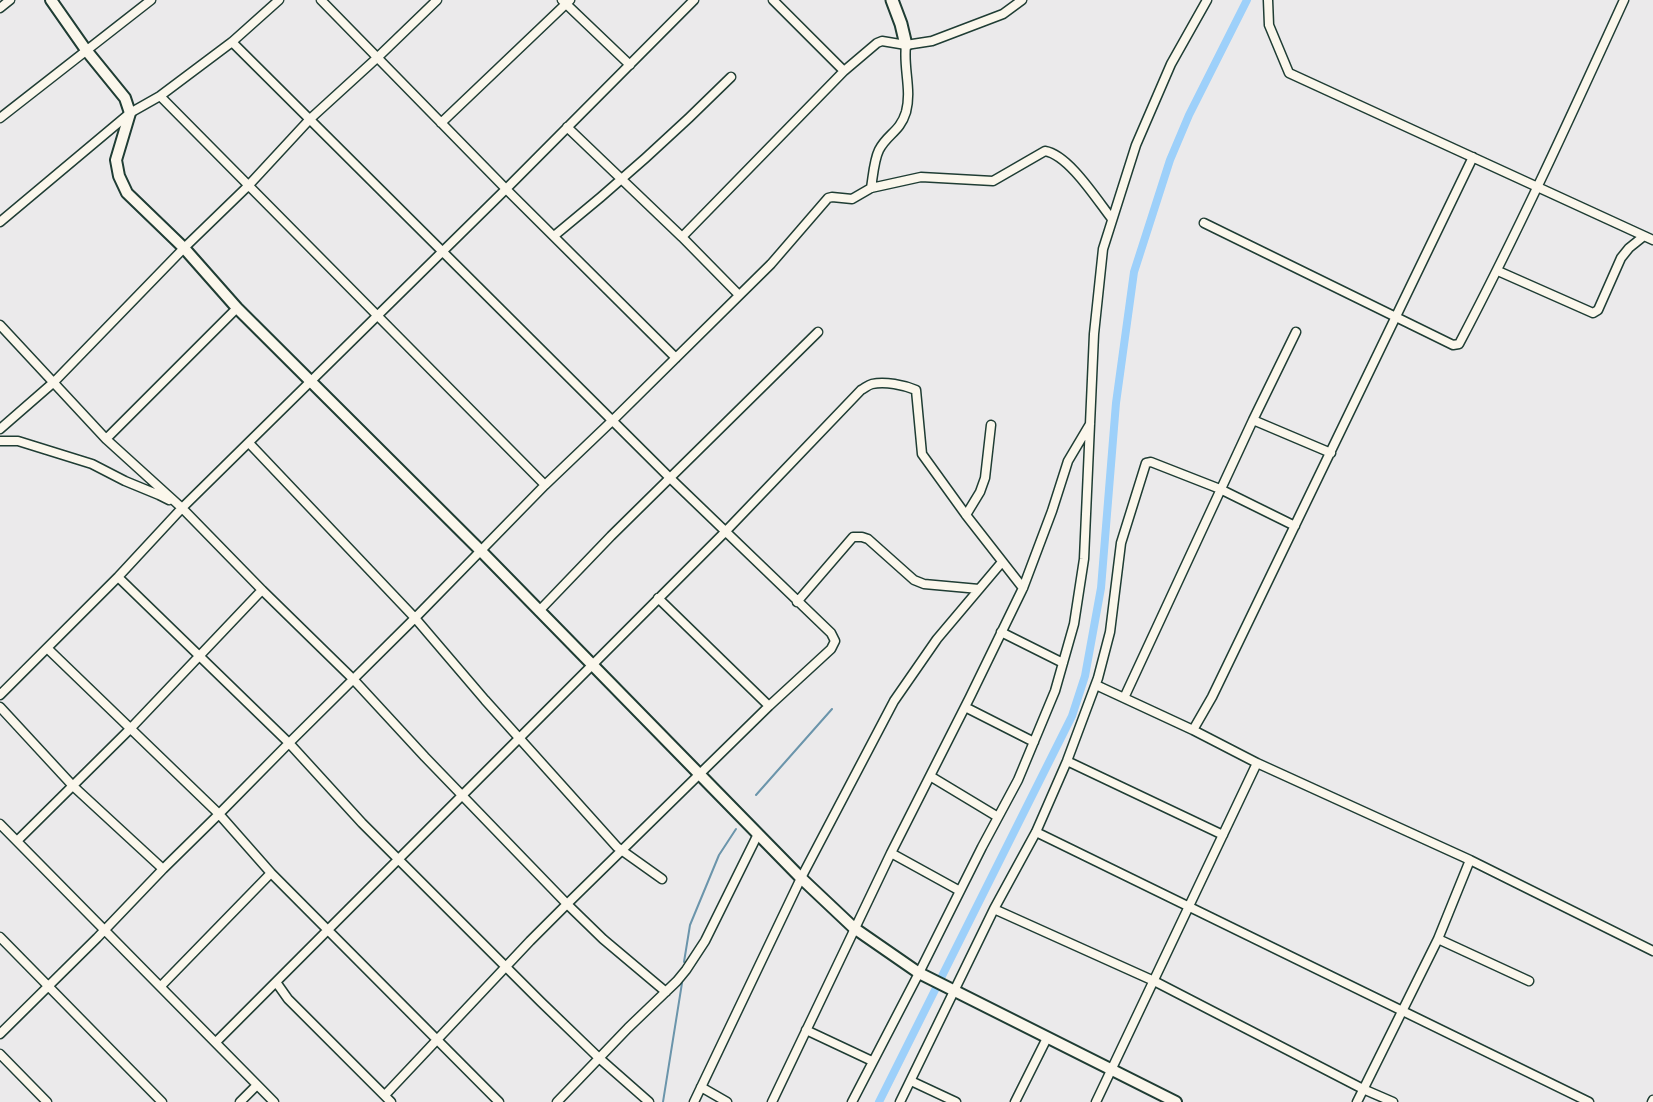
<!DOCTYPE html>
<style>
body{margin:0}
canvas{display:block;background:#ebeaeb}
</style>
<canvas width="1653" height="1102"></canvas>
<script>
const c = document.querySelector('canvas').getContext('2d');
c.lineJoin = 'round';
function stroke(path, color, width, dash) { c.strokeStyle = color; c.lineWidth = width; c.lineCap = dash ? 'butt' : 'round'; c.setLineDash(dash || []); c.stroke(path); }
stroke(new Path2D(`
 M756 795 832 709
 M684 962 690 925 719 855 736 829
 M663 1102 682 983`), '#6b95ab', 2);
stroke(new Path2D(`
 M879 1102 1072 716 1085 676 1101 588 1116 403 1134 272 1170 160 1189 115 1247 0`), '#9dd0fa', 8);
const minor = new Path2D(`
 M321 0 506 189 676 358
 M562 0 630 65
 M773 0 844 71
 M1268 0 1269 25 1289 73 1653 240
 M0 8 10 0
 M232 42 670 478 831 633 835 641 831 649 769 706 567 904 530 941 385 1095
 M160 96 545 485
 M0 118 151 0
 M441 123 570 0
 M567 127 682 237 739 295
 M871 188C873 176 874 160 879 150 887 134 900 132 906 112 912 90 903 67 906 45
 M0 222 130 113 160 96 232 42 279 0
 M1204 223 1453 345 1459 344C1518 232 1571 116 1624 0
 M554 236C617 185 674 134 731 77
 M682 237 844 71 877 43 882 41 906 45 932 41 1003 14 1022 0
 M1498 271 1593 313 1598 310 1621 258 1629 248 1644 236
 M0 325 106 439 182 508 262 590 353 679 425 757 567 904 603 939 666 992
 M1253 420 1296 332
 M0 429 54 382 184 248 248 186 310 119 378 57 437 0
 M106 439 237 308
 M0 441H18L92 464 125 481 159 495 169 500
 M249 443 415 618 485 700 617 847 662 879
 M966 515 980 492 985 478 991 425
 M118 577 289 743 362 823 541 1002 599 1058 649 1102
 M658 598 769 706
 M797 602 853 537H862L868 539 914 580 924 584 979 589
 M539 611 611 536 818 332
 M1001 632 1063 663
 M47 648 219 814 271 873 499 1102
 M0 695 118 577 182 508 506 189 694 0
 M1124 698 1253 420 1331 453
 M0 707 73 786 163 869
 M965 707 1034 742
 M1193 730 1212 697 1473 157
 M1067 761 1223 835
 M1257 763 1470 860 1653 951
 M930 776 998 817
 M0 824 274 1102
 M1036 832 1589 1102
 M17 841 130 729 262 590
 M891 853 960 891
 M994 909 1154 981 1363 1089 1393 1102
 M0 937 162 1102
 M1438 939 1529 981
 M276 982 288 999 391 1102
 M161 986 271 873
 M806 1030 872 1061
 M0 1034 97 938 163 869 219 814 289 743 415 618 545 485 613 420 771 264 828 198 832 197 852 199 871 188 921 177 993 181 1045 151C1069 155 1097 200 1112 219
 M216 1042 725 532 861 390C865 388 868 385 872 384 885 381 904 385 916 390L922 454 966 515 1023 588
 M0 1054 47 1102
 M911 1081 956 1102
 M701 1087 727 1102
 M240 1102 257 1085
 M557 1102 628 1028 677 981 686 970 705 941 758 834
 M694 1102 801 878 894 701 937 639 1002 562
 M772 1102 891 853 970 697 1023 588 1052 511 1068 461 1090 424
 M852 1102 919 973 982 847 1018 780 1055 691 1074 624 1084 559 1094 334 1103 249 1136 145 1171 64 1207 0
 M900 1102 994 909 1036 832 1067 761 1098 678 1110 632 1121 543 1146 463 1151 462 1220 489 1295 526
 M1015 1102 1047 1038
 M1096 1102 1257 763 1193 730 1096 685
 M1357 1102 1438 939 1470 860
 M1652 1102 1653 1100`);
const tertiary = new Path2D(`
 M51 0 86 50 125 98 130 113 116 160 119 176 127 193 184 248 237 308 480 550 801 878 854 928 919 973 1176 1102`);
const secondary = new Path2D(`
 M892 0 901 24 906 45`);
stroke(minor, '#1f3d34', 11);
stroke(tertiary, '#1f3d34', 14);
stroke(secondary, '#1f3d34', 15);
stroke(minor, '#fbf7ec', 8);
stroke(tertiary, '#fbf7ec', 10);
stroke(secondary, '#fbf7ec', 11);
</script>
